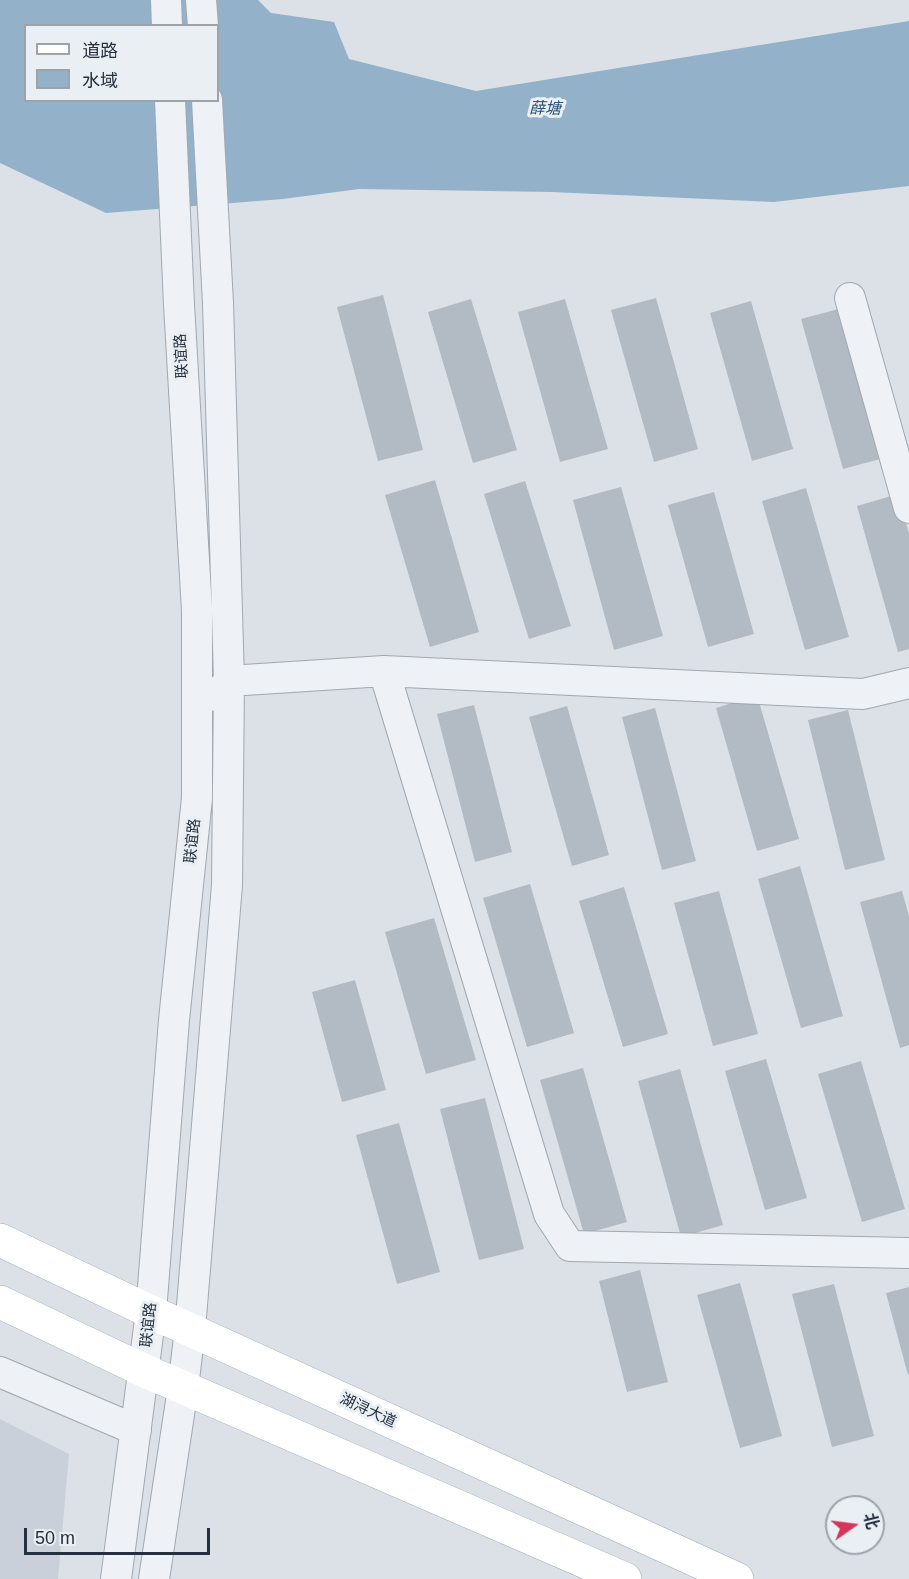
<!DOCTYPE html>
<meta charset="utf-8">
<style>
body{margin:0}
#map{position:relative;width:909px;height:1579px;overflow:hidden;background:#dbe1e7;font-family:Arial,"Noto Sans SC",sans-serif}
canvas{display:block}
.legend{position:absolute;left:24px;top:24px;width:195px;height:78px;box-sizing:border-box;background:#eaeff4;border:2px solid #9ba3ab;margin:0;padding:8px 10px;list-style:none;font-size:18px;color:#24303d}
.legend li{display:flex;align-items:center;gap:12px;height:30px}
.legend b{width:30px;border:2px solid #9ba3ab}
.north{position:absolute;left:825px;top:1495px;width:60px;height:60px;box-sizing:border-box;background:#eaeff4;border:2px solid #9ba3ab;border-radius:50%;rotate:76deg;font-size:16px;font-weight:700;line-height:24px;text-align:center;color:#24303d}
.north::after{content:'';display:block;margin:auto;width:21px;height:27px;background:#d6355c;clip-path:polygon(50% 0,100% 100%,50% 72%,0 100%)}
.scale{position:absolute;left:24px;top:1528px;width:186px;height:27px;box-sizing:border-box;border:3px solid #24303d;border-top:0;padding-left:8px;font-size:18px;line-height:21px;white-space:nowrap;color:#24303d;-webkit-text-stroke:4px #eaeff4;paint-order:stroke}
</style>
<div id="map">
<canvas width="909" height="1579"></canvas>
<ul class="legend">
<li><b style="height:8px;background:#fff"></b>道路</li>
<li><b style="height:16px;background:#93b2ca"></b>水域</li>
</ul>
<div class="north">北</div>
<div class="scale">50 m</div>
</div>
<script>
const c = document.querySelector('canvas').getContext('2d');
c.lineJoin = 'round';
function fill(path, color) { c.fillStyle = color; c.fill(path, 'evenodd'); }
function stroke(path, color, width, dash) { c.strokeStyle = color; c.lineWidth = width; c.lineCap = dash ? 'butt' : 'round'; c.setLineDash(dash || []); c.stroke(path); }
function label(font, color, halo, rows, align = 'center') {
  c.font = font + ' Arial,"Noto Sans SC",sans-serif'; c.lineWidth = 6; c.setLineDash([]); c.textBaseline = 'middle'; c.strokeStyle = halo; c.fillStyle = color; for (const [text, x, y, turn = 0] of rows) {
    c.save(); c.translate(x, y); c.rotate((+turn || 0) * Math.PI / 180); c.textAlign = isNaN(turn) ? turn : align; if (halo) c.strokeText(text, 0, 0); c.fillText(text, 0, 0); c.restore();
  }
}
fill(new Path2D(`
 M0 1419 69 1454 58 1579H0Z`), '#c9d0d9');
fill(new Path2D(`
 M0 0H258L271 13 334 22 349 59 476 91 909 21V186L774 202 551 192 359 189 283 199 106 213 0 163ZM26 26H218V100H26Z`), '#93b2ca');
fill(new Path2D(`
 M383 295 423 450 378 461 337 307Z
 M656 298 698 449 654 462 611 310Z
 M471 299 517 450 473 463 428 312Z
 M565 299 608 449 560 462 518 312Z
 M751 301 793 449 752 461 710 313Z
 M842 308 884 458 843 469 801 319Z
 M435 480 479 632 430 647 385 495Z
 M525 481 571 626 529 639 484 494Z
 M621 487 663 636 614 650 573 500Z
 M806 488 849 637 805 650 762 501Z
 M714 492 754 634 708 647 668 505Z
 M898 494 909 534V649L898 652 857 506Z
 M757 695 799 839 757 851 716 708Z
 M474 705 512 852 475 862 437 714Z
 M567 706 609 855 572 866 529 717Z
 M655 708 696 861 662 870 622 717Z
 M848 710 885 860 845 870 808 720Z
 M800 866 843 1016 801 1028 758 879Z
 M530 884 574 1033 527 1047 483 898Z
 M624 887 668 1034 623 1047 579 901Z
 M719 891 758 1034 713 1046 674 903Z
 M902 891 909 916V1045L900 1048 860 902Z
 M434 918 476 1060 426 1074 385 932Z
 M355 980 386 1090 342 1102 312 992Z
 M766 1059 807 1198 765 1210 725 1071Z
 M861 1061 905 1209 862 1222 818 1074Z
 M583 1068 627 1222 584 1234 540 1080Z
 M680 1069 723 1225 681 1237 638 1081Z
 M485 1098 524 1249 479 1260 440 1109Z
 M399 1123 440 1272 397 1284 356 1135Z
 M640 1270 668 1382 627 1392 599 1281Z
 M740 1283 782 1436 740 1448 697 1295Z
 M834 1284 874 1436 832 1447 792 1294Z
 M909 1287V1374L908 1375 886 1293Z`), '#b2bac4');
const minor = new Path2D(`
 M166 0 167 26
 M201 0 203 26
 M850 298 909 508
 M384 671 549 1214 570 1246 909 1253
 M216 696 229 681 384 671 863 694 909 683
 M0 1372 136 1430
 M116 1579 151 1312 174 1020 197 798V611L179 305 170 100
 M154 1579 183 1388 190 1329 227 885 229 681 218 303 207 100`);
const major = new Path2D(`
 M0 1240 151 1312 737 1579
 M0 1302 143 1370 625 1579`);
stroke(minor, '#a0a8b1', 32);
stroke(major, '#9aa6b3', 34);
stroke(minor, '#eef1f5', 30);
stroke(major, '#fff', 33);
label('15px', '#24303d', '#eaeff4', [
 ["联谊路",182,356,-93],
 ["联谊路",193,841,-84],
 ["联谊路",149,1325,-84],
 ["湖浔大道",368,1411,25]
]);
label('italic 16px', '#2c5274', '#eaeff4', [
 ["薛塘",545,109,1]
]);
</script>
